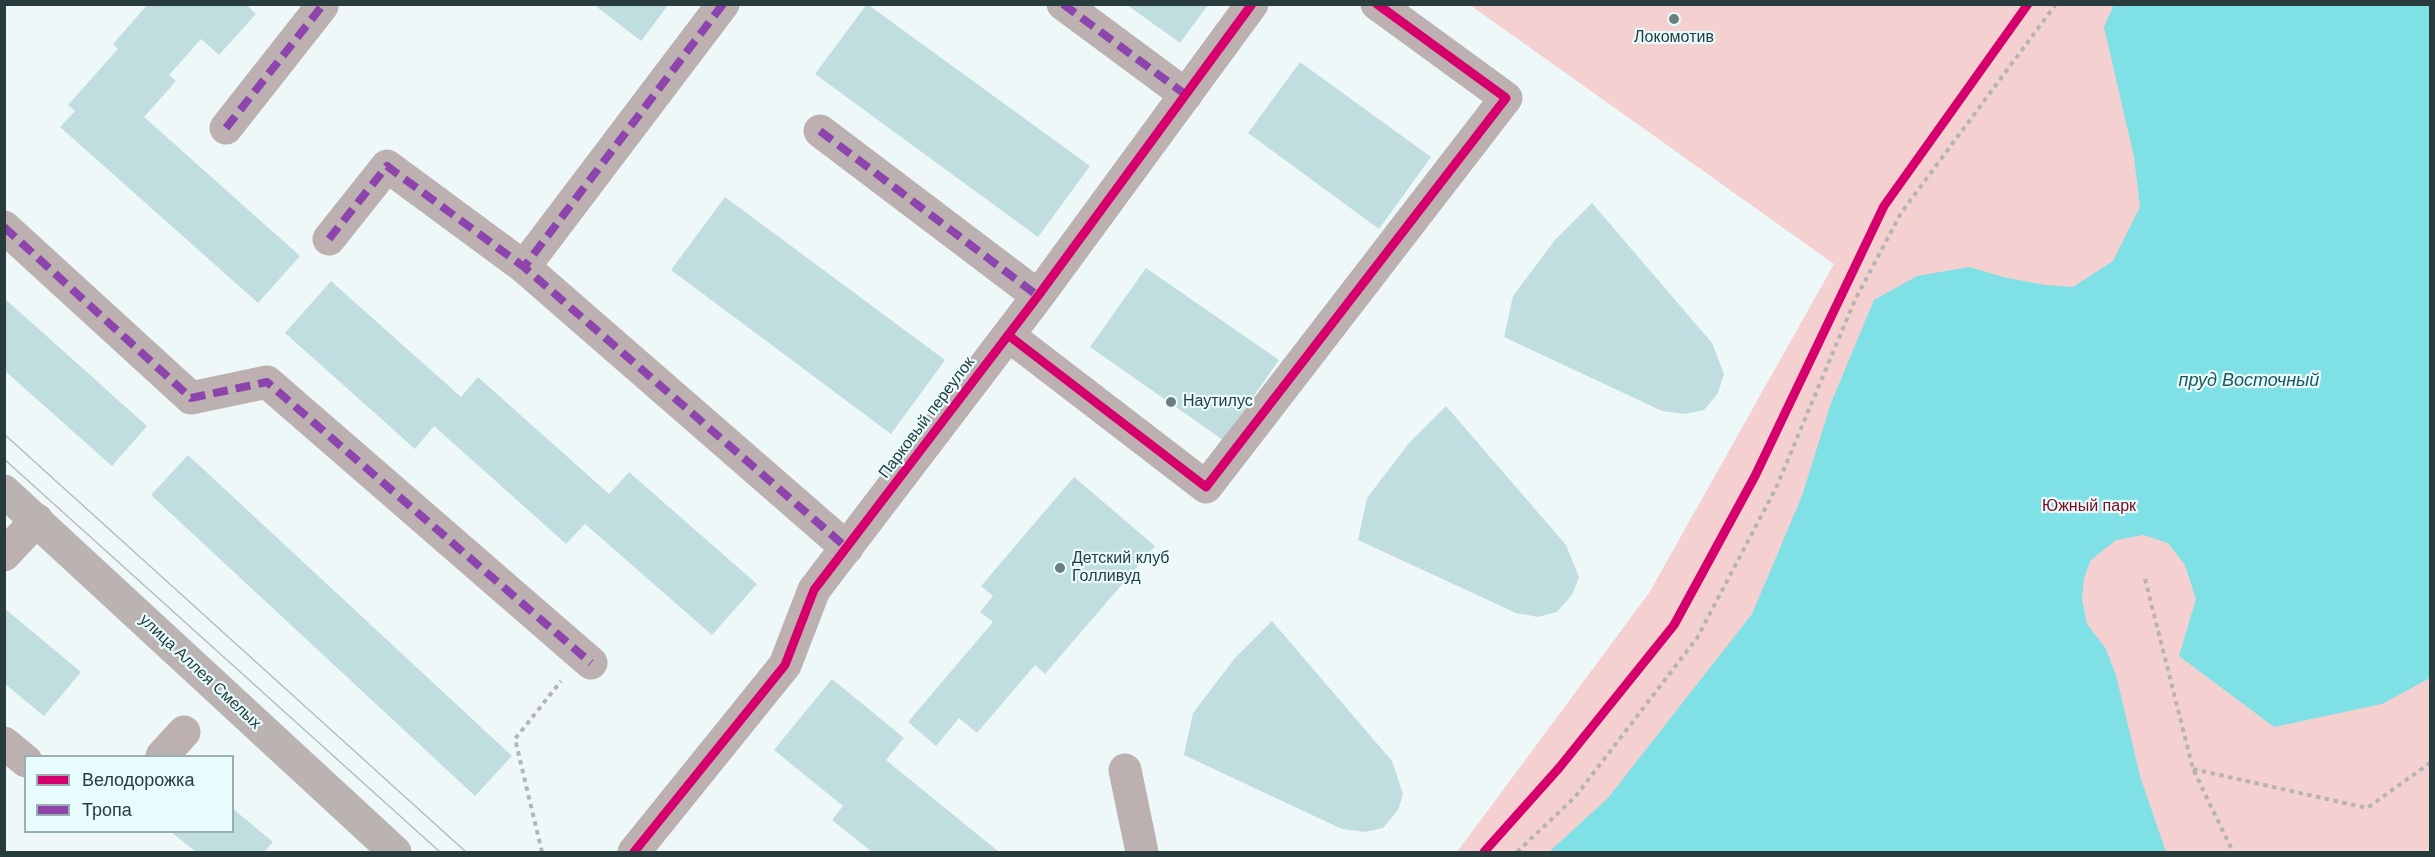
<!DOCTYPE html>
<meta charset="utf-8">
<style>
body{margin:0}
#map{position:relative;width:2435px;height:857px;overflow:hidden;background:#eef8f8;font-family:Arial,sans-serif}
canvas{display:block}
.frame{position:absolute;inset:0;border:6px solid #283c3d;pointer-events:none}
.legend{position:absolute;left:24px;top:755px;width:210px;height:78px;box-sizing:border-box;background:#e9fcfd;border:2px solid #9cafb0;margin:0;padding:8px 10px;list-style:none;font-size:18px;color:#283c3d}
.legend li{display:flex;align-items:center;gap:12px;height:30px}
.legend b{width:30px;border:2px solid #9cafb0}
</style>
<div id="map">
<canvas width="2435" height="857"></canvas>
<div class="frame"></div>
<ul class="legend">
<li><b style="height:8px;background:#d6006c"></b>Велодорожка</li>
<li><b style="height:8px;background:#8e44ad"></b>Тропа</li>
</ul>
</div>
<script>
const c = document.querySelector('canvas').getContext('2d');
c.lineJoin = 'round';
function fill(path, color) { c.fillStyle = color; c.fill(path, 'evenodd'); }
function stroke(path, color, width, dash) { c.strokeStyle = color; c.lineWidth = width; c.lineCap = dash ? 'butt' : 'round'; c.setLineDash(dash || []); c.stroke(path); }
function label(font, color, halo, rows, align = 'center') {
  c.font = font + ' Arial,sans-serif'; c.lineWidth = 4.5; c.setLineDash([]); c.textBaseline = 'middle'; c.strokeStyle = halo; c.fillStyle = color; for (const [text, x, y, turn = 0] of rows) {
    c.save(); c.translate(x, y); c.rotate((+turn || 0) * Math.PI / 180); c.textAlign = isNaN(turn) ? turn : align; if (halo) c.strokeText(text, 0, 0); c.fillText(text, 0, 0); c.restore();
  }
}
fill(new Path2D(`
 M1470 5H2430V852H1457L1649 593 1834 264Z`), '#f4d1d0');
fill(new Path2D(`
 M2114 4 2430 5V678L2382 704 2274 727 2179 656 2196 599 2185 565 2168 543 2143 535 2116 540 2091 560 2084 578 2082 599 2087 624 2106 649 2116 675 2140 776 2166 852H1549L1608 798 1752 614 1802 496 1831 403 1874 300 1917 276 1969 267 2003 277 2045 285 2073 287 2113 261 2140 207 2134 157 2104 27Z`), '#7fe0e6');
fill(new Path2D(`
 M148 4H246L256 14 219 55 201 39 169 75 176 81 144 117 300 256 258 303 60 127 75 111 68 105 118 49 113 44Z
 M593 4H669L641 41Z
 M867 4 1090 166 1038 237 815 74Z
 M1127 5H1208L1180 43Z
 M1300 62 1431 157 1379 229 1248 133Z
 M725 197 945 360 891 434 671 270Z
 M1592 203 1712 343 1724 374 1718 393 1704 410 1685 414 1662 411 1504 337 1513 296 1555 240Z
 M1146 268 1279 360 1223 440 1090 347Z
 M331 281 461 397 478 377 609 494 629 472 757 584 712 635 585 524 566 544 434 426 415 449 285 333Z
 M4 298 147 426 112 466 4 370Z
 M1446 406 1566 545 1579 577 1572 595 1557 612 1538 617 1516 613 1358 540 1367 498 1409 443Z
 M188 455 512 756 475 796 151 495Z
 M1074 477 1155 546 1045 674 1035 665 977 733 959 718 936 746 908 722 993 622 980 612 993 596 981 586Z
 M4 608 81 672 44 716 4 683Z
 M1272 621 1392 761 1403 794 1398 810 1383 828 1365 832 1342 829 1184 755 1193 713 1235 658Z
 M832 679 904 738 886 760 999 852H872L832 820 843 806 774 750Z
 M232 808 273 842 264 852H196L171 832H232Z`), '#c0dedf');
stroke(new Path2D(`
 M2145 579 2193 769 2233 852
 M2193 769 2367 808 2430 763
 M542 852 515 739 561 681
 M1517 852 1575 797 1697 638 1776 488 1855 300 1901 213 2056 4`), '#b7b3b3', 4, [4.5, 4.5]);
stroke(new Path2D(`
 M723 4 524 267 847 548
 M1063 4 1186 95
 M226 128 322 6 320 4
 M820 131 1038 296
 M4 227 191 398 267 382 591 663
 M329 239 387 166 524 267
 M1008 335 1206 487 1506 98 1377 4
 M4 555 37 520
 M4 743 26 761
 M162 756 184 732
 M1125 770 1142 852
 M634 852 785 665 814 590 1038 296 1252 4`), '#bcb1b0', 33);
stroke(new Path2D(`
 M4 491 395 852`), '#bbb2b2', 33);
stroke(new Path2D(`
 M4 434 466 852
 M4 459 440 852`), '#bababa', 1.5);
stroke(new Path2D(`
 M723 4 524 267 847 548
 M1063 4 1186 95
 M226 128 322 6 320 4
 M820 131 1038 296
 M4 227 191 398 267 382 591 663
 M329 239 387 166 524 267`), '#8e44ad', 8, [15, 8]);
stroke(new Path2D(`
 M1008 335 1206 487 1506 98 1377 4
 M634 852 785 665 814 590 1038 296 1252 4
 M1484 852 1559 768 1674 625 1755 476 1884 206 2028 4`), '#d6006c', 9);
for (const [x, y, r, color] of [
 [1674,19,6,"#6d7e7e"],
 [1171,402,6,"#6d7e7e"],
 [1060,568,6,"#6d7e7e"]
]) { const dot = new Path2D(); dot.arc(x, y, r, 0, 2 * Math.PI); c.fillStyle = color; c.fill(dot); stroke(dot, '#e9fcfd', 2); }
label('16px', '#283c3d', '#e9fcfd', [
 ["Локомотив",1674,38,"center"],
 ["Наутилус",1183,402],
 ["Детский клуб",1072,559],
 ["Голливуд",1072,577]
], 'left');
label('16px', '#283c3d', '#e9fcfd', [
 ["Парковый переулок",927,418,-53],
 ["улица Аллея Смелых",200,672,43]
]);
label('16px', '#810e20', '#e9fcfd', [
 ["Южный парк",2089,507]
]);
label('italic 18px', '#1d565a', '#e9fcfd', [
 ["пруд Восточный",2249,381]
]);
</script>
